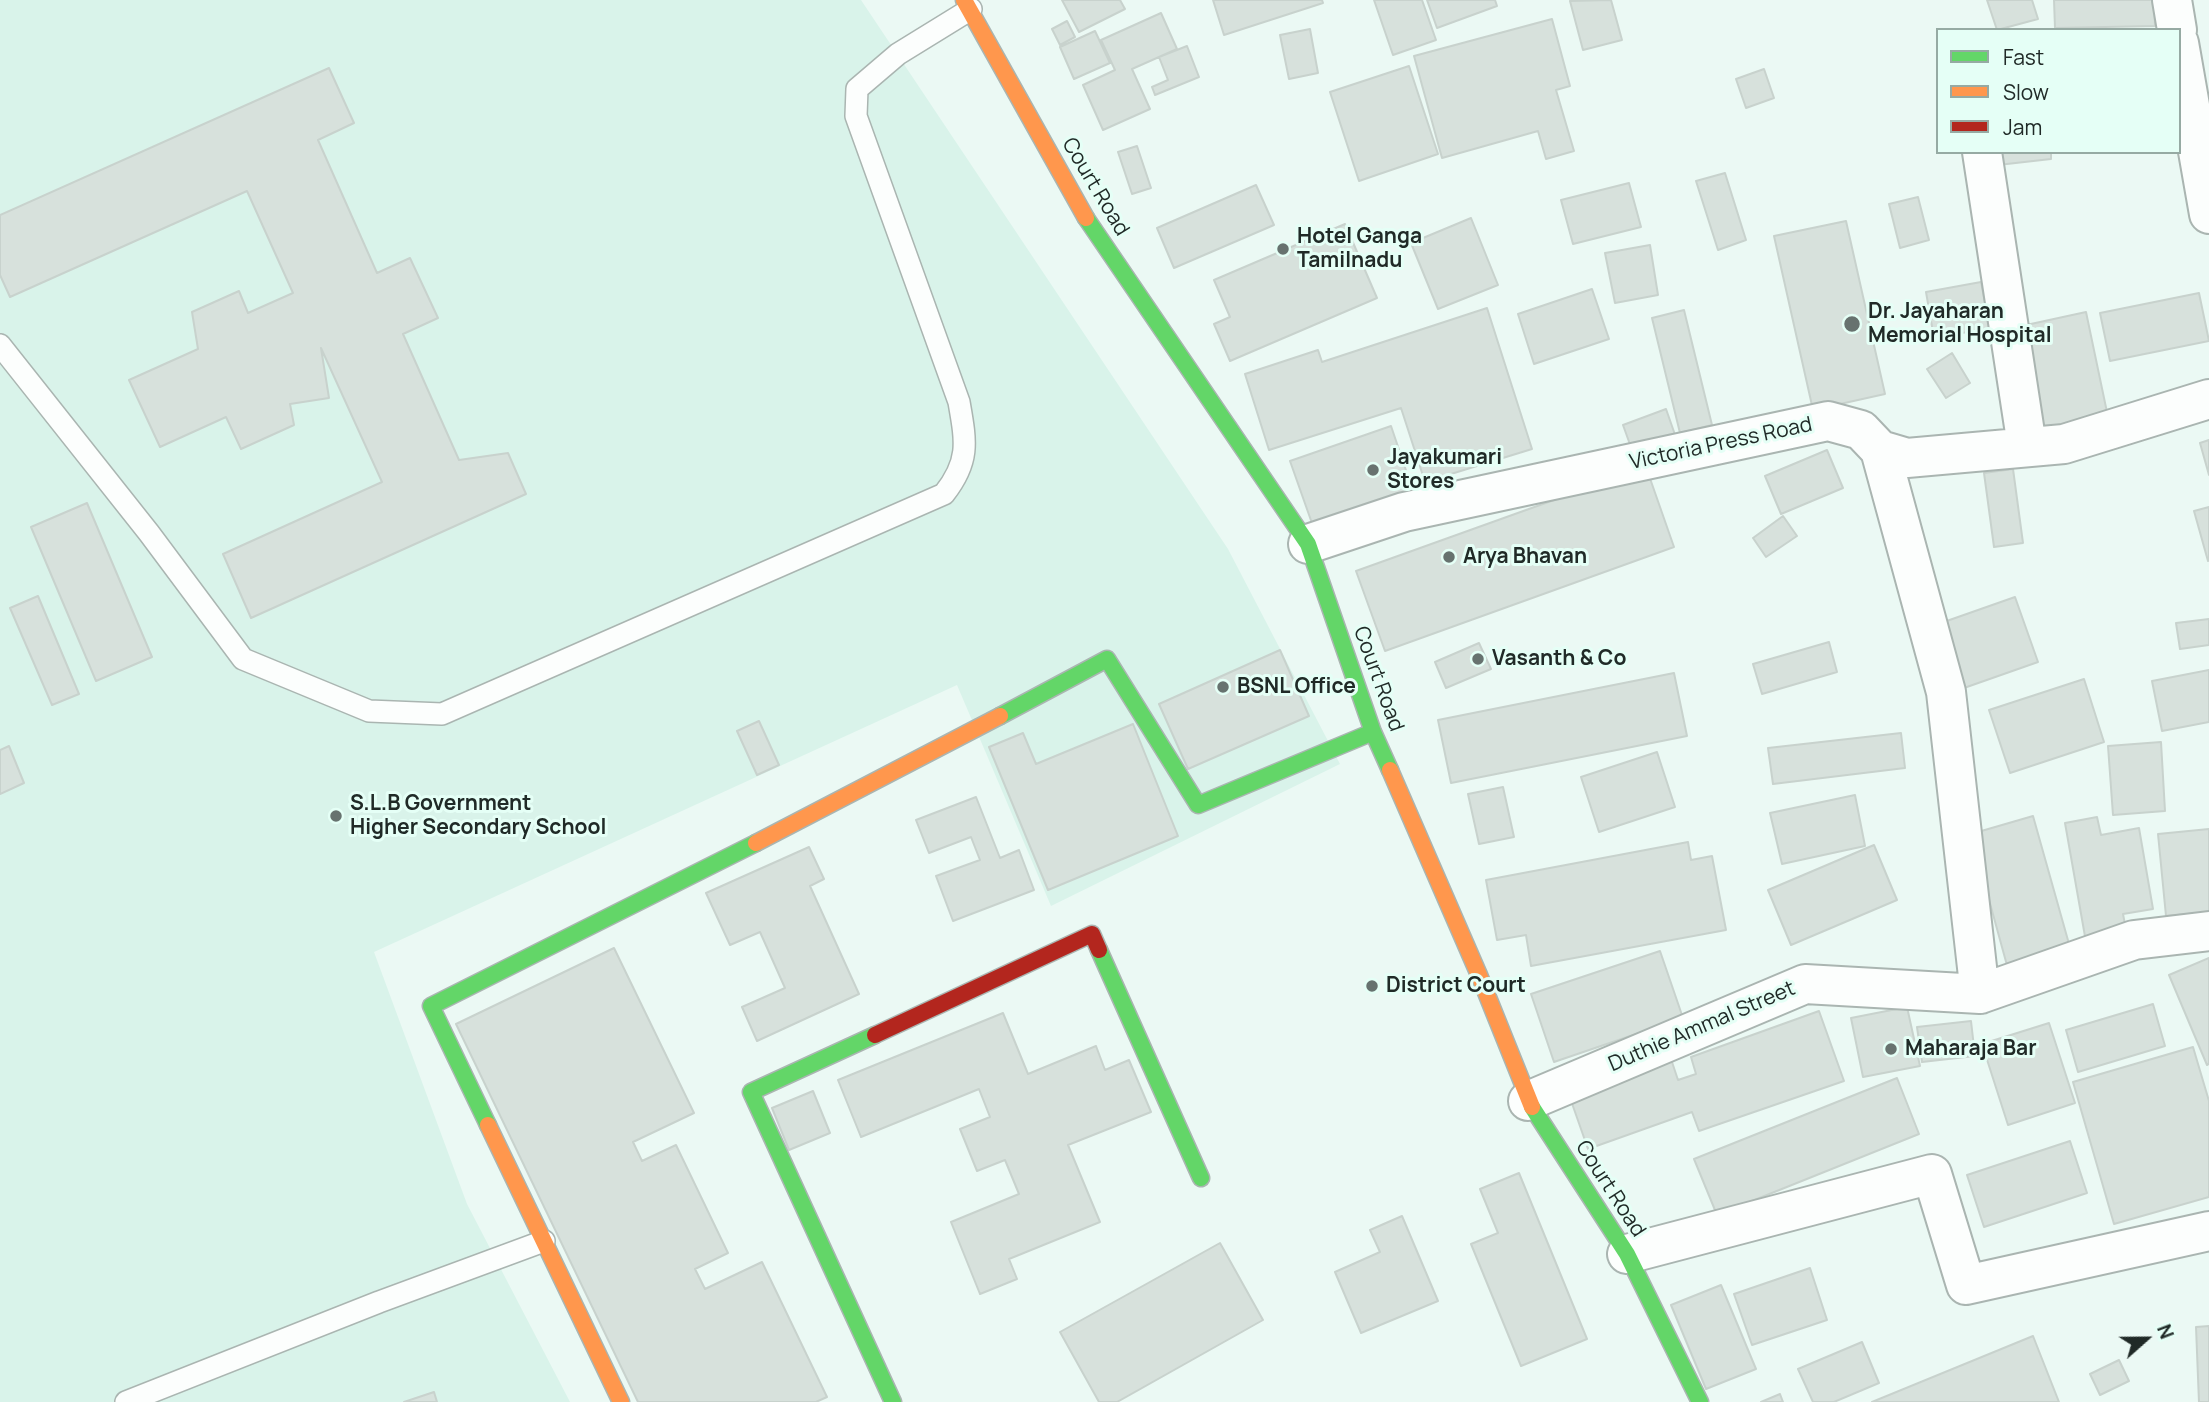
<!DOCTYPE html>
<style>
body{margin:0}
#map{position:relative;width:2209px;height:1402px;overflow:hidden;background:#ebf9f4;font-family:Manrope,sans-serif}
canvas{display:block}
.legend{position:absolute;left:1936px;top:28px;width:245px;height:126px;box-sizing:border-box;background:#e5fff6;border:2px solid #96aaa3;margin:0;padding:9px 12px;list-style:none;font-size:21px;color:#202a27}
.legend li{display:flex;align-items:center;gap:14px;height:35px}
.legend b{width:35px;border:2px solid #96aaa3}
.north{position:absolute;left:2111px;top:1304px;width:70px;height:70px;-webkit-text-stroke:5px #e5fff6;paint-order:stroke;rotate:69deg;font-size:19px;font-weight:700;line-height:28px;text-align:center;color:#202a27}
.north::after{content:'';display:block;margin:auto;width:24px;height:32px;background:#202a27;clip-path:polygon(50% 0,100% 100%,50% 72%,0 100%)}
</style>
<div id="map">
<canvas width="2209" height="1402"></canvas>
<ul class="legend">
<li><b style="height:9px;background:#63d668"></b>Fast</li>
<li><b style="height:9px;background:#ff974d"></b>Slow</li>
<li><b style="height:9px;background:#b3261e"></b>Jam</li>
</ul>
<div class="north">N</div>
</div>
<script>
const c = document.querySelector('canvas').getContext('2d');
c.lineJoin = 'round';
function fill(path, color) { c.fillStyle = color; c.fill(path, 'evenodd'); }
function stroke(path, color, width, dash) { c.strokeStyle = color; c.lineWidth = width; c.lineCap = dash ? 'butt' : 'round'; c.setLineDash(dash || []); c.stroke(path); }
function label(font, color, halo, rows, align = 'center') {
  c.font = font + ' Manrope,sans-serif'; c.lineWidth = 6; c.setLineDash([]); c.textBaseline = 'middle'; c.strokeStyle = halo; c.fillStyle = color; for (const [text, x, y, turn = 0] of rows) {
    c.save(); c.translate(x, y); c.rotate((+turn || 0) * Math.PI / 180); c.textAlign = isNaN(turn) ? turn : align; if (halo) c.strokeText(text, 0, 0); c.fillText(text, 0, 0); c.restore();
  }
}
fill(new Path2D(`
 M0 0H861L1228 549 1340 764 1051 906 957 685 374 952 467 1204 570 1402H0Z`), '#d9f3ea');
const building = new Path2D(`
 M1062 0H1120L1125 9 1079 32Z
 M1213 0H1322L1323 3 1224 35Z
 M1374 0H1422L1436 40 1393 55Z
 M1427 0H1495L1497 6 1437 28Z
 M1611 0 1622 40 1583 50 1570 1Z
 M1987 0H2032L2038 19 1997 30Z
 M2054 0H2154L2155 26 2055 28Z
 M1161 13 1177 49 1132 69 1150 109 1103 130 1083 85 1115 70 1101 40Z
 M1552 19 1570 86 1556 90 1574 151 1546 159 1538 131 1442 158 1414 56Z
 M1067 21 1075 37 1060 45 1052 29Z
 M1310 29 1318 73 1289 79 1280 35Z
 M1095 31 1110 63 1074 79 1060 47Z
 M1187 46 1199 77 1155 95 1152 87 1168 80 1159 57Z
 M1409 66 1438 154 1359 181 1330 92Z
 M329 68 354 123 318 140 377 273 410 258 438 318 403 334 459 460 508 453 526 494 251 618 223 554 382 482 321 348 329 398 290 404 294 425 241 449 226 417 160 447 129 380 198 349 192 312 239 291 248 313 293 293 247 191 10 297 0 275V215Z
 M1764 69 1774 98 1746 108 1736 79Z
 M1137 146 1151 188 1132 194 1118 152Z
 M1997 152H2051V159L1998 165Z
 M1725 173 1746 240 1718 250 1696 181Z
 M1629 183 1641 227 1573 244 1561 200Z
 M1256 185 1274 225 1174 268 1157 228Z
 M1918 197 1929 240 1900 248 1889 204Z
 M1471 218 1498 285 1438 309 1411 243Z
 M1846 221 1885 394 1813 410 1774 236Z
 M1345 224 1377 298 1230 361 1214 324 1230 317 1214 280Z
 M1650 245 1658 295 1615 303 1605 253Z
 M1981 282 1990 328 1934 338 1926 292Z
 M1592 289 1609 339 1534 364 1518 314Z
 M2199 293 2209 341 2110 361 2100 313Z
 M1487 308 1532 449 1425 482 1401 408 1269 450 1245 374 1318 350 1322 362Z
 M1684 310 1712 425 1680 433 1652 318Z
 M2086 312 2108 417 2039 431 2017 327Z
 M1952 353 1970 383 1946 398 1927 369Z
 M1666 409 1680 449 1637 464 1623 425Z
 M1391 426 1414 494 1314 529 1290 461Z
 M2209 440V475L2200 443Z
 M1827 450 1843 488 1781 514 1765 476Z
 M1646 467 1674 547 1385 651 1356 571Z
 M2013 469 2023 543 1994 547 1984 473Z
 M87 503 152 657 96 681 31 527Z
 M2209 507V560L2208 561 2194 511Z
 M1783 516 1797 536 1766 557 1753 538Z
 M38 596 79 694 52 705 10 608Z
 M2015 597 2038 662 1964 688 1941 623Z
 M2209 619V645L2180 649 2176 623Z
 M1829 642 1837 672 1762 694 1753 664Z
 M1479 643 1491 669 1446 688 1435 662Z
 M1280 650 1309 716 1188 769 1159 704Z
 M2209 670V722L2162 731 2152 681Z
 M1674 673 1687 736 1451 783 1438 720Z
 M2084 679 2104 742 2010 773 1989 710Z
 M759 721 779 765 757 775 737 731Z
 M1133 724 1178 836 1048 890 989 747 1023 733 1036 764Z
 M1901 733 1905 768 1773 784 1768 748Z
 M2161 742 2165 811 2113 815 2108 746Z
 M9 746 24 783 0 794V750Z
 M1657 752 1675 807 1599 832 1581 777Z
 M1503 787 1514 837 1479 844 1468 794Z
 M1855 795 1865 846 1782 864 1770 813Z
 M976 797 1000 858 1019 850 1034 890 953 921 936 876 980 860 971 837 929 853 916 820Z
 M2033 816 2071 951 2008 969 1971 834Z
 M2097 817 2101 835 2139 828 2153 909 2123 914 2127 935 2086 942 2065 823Z
 M2209 829V912L2166 916 2158 834Z
 M1688 842 1691 860 1712 856 1726 930 1531 966 1526 935 1497 940 1486 880Z
 M1874 845 1897 900 1791 945 1768 890Z
 M809 847 824 879 810 886 859 994 757 1041 742 1007 785 988 760 932 730 945 706 893Z
 M614 948 694 1113 633 1142 642 1161 676 1145 728 1253 695 1269 705 1289 762 1262 827 1397 816 1402H638L456 1024Z
 M1660 951 1683 1018 1554 1062 1531 994Z
 M2209 958V1064L2207 1065 2169 975Z
 M2153 1004 2165 1046 2078 1072 2066 1030Z
 M1907 1007 1920 1066 1863 1077 1851 1018Z
 M1819 1011 1844 1081 1699 1131 1692 1112 1588 1149 1568 1092 1670 1056 1678 1080 1696 1074 1691 1057Z
 M1003 1013 1028 1074 1096 1046 1105 1070 1129 1060 1151 1112 1068 1145 1100 1222 1009 1259 1017 1279 980 1294 951 1222 1019 1194 1005 1160 977 1171 960 1129 990 1117 979 1089 861 1137 838 1080Z
 M1971 1021 1975 1056 1922 1062 1917 1027Z
 M2049 1023 2075 1103 2008 1125 1982 1044Z
 M2193 1047 2209 1101V1197L2114 1224 2073 1082Z
 M1897 1078 1919 1134 1717 1215 1694 1159Z
 M813 1091 830 1133 789 1150 772 1108Z
 M2070 1141 2087 1193 1984 1227 1967 1175Z
 M1519 1173 1587 1339 1521 1366 1471 1244 1498 1233 1480 1189Z
 M1402 1216 1438 1301 1361 1333 1335 1272 1380 1252 1370 1230Z
 M1220 1243 1263 1320 1117 1402H1099L1060 1332Z
 M1810 1268 1827 1320 1752 1345 1734 1294Z
 M1721 1285 1756 1369 1706 1389 1671 1305Z
 M2209 1326V1402H2199L2196 1327Z
 M2033 1336 2059 1402H1872Z
 M1862 1342 1879 1383 1834 1402H1813L1798 1369Z
 M2119 1360 2129 1381 2100 1395 2090 1374Z
 M434 1392 437 1402H404Z
 M1780 1394 1783 1402H1761Z`);
fill(building, '#d7e1dc');
stroke(building, '#c8d2cd', 2);
const lane = new Path2D(`
 M0 345 149 533 243 659 369 711 442 714 944 494C970 461 966 442 959 402L856 116 857 89 898 54 971 9
 M126 1402 379 1302 544 1241`);
const street = new Path2D(`
 M2172 0 2177 30
 M2179 43 2209 214
 M1982 152 2027 446
 M1880 450 1946 692 1980 994
 M1308 544 1404 512 1828 421 1861 430 1880 450 1907 458 2064 444 2209 399
 M1528 1101 1805 984 1980 994 2134 940 2209 931
 M1627 1254 1932 1174 1966 1285 2209 1231`);
const fast = new Path2D(`
 M1086 218 1308 544 1373 732 1390 770
 M1000 716 1107 659 1198 805 1373 732
 M1099 950 1201 1178
 M875 1035 751 1092 893 1402
 M1532 1107 1627 1254 1700 1402
 M488 1125 431 1006 756 843`);
const slow = new Path2D(`
 M964 0 1086 218
 M1390 770 1479 975 1532 1107
 M756 843 1000 716
 M488 1125 621 1402`);
const jam = new Path2D(`
 M875 1035 1092 934 1099 950`);
stroke(lane, '#aab5b1', 24);
stroke(street, '#aab5b1', 42);
stroke(fast, '#aab5b1', 19);
stroke(slow, '#aab5b1', 19);
stroke(jam, '#aab5b1', 19);
stroke(lane, '#fcfefd', 21);
stroke(street, '#fcfefd', 38);
stroke(fast, '#63d668', 16);
stroke(slow, '#ff974d', 16);
stroke(jam, '#b3261e', 16);
for (const [x, y, r, color] of [
 [1283,249,7,"#67726f"],
 [1852,324,9,"#67726f"],
 [1373,470,7,"#67726f"],
 [1449,557,7,"#67726f"],
 [1478,659,7,"#67726f"],
 [1223,687,7,"#67726f"],
 [336,816,7,"#67726f"],
 [1372,986,7,"#67726f"],
 [1891,1049,7,"#67726f"]
]) { const dot = new Path2D(); dot.arc(x, y, r, 0, 2 * Math.PI); c.fillStyle = color; c.fill(dot); stroke(dot, '#e5fff6', 2.5); }
label('21px', '#202a27', '#e5fff6', [
 ["Court Road",1095,187,59],
 ["Victoria Press Road",1721,444,-12],
 ["Court Road",1378,679,70],
 ["Duthie Ammal Street",1702,1027,-23],
 ["Court Road",1610,1189,57]
]);
label('bold 21px', '#202a27', '#e5fff6', [
 ["Hotel Ganga",1297,237],
 ["Tamilnadu",1297,261],
 ["Dr. Jayaharan",1868,312],
 ["Memorial Hospital",1868,336],
 ["Jayakumari",1387,458],
 ["Stores",1387,482],
 ["Arya Bhavan",1463,557],
 ["Vasanth & Co",1492,659],
 ["BSNL Office",1237,687],
 ["S.L.B Government",350,804],
 ["Higher Secondary School",350,828],
 ["District Court",1386,986],
 ["Maharaja Bar",1905,1049]
], 'left');
</script>
